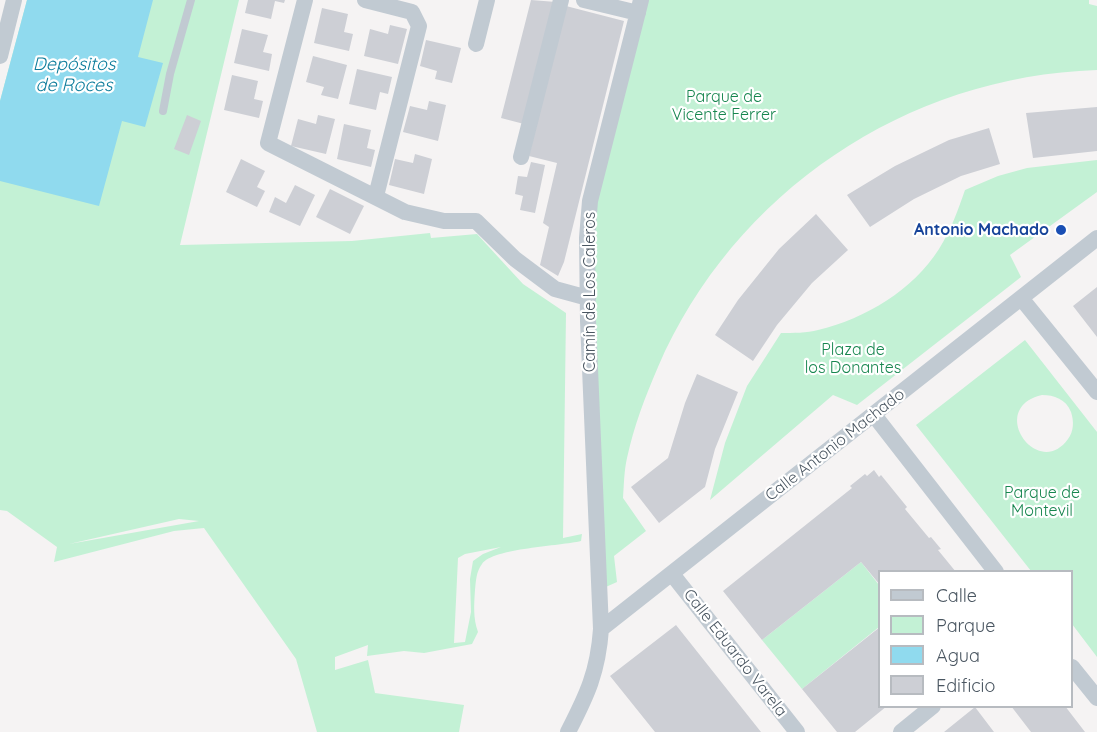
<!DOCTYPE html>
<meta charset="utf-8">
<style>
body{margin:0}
#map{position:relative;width:1097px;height:732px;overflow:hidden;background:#f5f3f3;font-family:Quicksand,sans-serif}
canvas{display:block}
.legend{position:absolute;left:878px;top:570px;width:195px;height:138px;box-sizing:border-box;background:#fff;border:2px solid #b7bbc0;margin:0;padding:8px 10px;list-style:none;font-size:18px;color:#4a5661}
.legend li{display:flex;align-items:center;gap:12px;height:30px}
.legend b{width:30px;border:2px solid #b7bbc0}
</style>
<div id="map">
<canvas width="1097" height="732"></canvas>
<ul class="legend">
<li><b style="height:8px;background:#c1cad2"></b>Calle</li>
<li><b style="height:16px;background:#c3f1d5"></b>Parque</li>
<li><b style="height:16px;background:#90daee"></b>Agua</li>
<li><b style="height:16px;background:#cdcfd5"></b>Edificio</li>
</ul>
</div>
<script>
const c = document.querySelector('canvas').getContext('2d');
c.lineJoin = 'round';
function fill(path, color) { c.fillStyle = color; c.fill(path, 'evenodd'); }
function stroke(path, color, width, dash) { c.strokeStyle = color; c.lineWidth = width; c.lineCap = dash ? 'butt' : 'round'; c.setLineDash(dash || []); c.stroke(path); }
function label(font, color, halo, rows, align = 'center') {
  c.font = font + ' Quicksand,sans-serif'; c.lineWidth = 4.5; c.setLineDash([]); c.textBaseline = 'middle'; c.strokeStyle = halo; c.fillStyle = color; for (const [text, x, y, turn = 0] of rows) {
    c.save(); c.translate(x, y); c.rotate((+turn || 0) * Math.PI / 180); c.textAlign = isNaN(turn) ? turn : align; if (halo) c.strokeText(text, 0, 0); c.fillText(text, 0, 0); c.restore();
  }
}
fill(new Path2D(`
 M27 0H239L180 245 352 241 430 233 431 238 477 234 523 284 566 313 563 538 582 534 581 541C561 546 493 548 482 564 476 572 476 581 475 590 474 605 473 618 478 632L472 644 424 653 404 651 367 656 368 645 335 657V670L368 660 375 693 464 705 459 732H317L296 659 204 528 174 531 54 562 57 547 7 511 0 510V101ZM179 519 199 521 69 544ZM501 547 483 554 473 561 470 579 471 612 465 642 454 643 458 558 465 554Z
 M641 0H1089V4L1097 6V70C906 76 734 192 658 367 645 397 634 426 627 458 624 471 624 485 623 498L646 531 614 556 617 582 599 590 587 238Z
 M1097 160V192L1010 255 1021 277 857 405 833 395 710 500 725 443 747 386 781 333C793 333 807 333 818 330 865 319 913 290 939 249 951 230 958 210 965 190L998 176 1027 168Z
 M1025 340 1097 432V657L1072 624V572L1031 571 916 425ZM1042 395C1054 395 1066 399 1071 412 1074 421 1074 431 1068 439 1038 481 986 408 1042 395Z
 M861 562 879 585V627L802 689 762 640Z`), '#c3f1d5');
fill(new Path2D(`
 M27 0H153L138 57 163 63 145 127 122 121 99 206 0 181V101Z`), '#90daee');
fill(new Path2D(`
 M248 0H285L284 3 275 1 271 19 245 13Z
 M531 0 556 2 524 124 501 118Z
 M566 6 624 21 564 262 558 276 540 265 549 227 543 223 557 163 529 156Z
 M322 8 348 14 344 32 353 34 349 51 314 43Z
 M390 25 407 29 398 64 364 56 370 29 388 34Z
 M242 29 268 35 263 52 272 54 269 71 234 63Z
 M426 40 461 48 452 83 435 79 437 71 420 66Z
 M313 56 347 65 338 99 321 95 324 87 306 82Z
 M357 69 392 77 388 94 380 92 376 110 349 104Z
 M232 75 258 81 254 99 263 101 259 118 224 110Z
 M429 101 446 105 438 141 403 132 410 106 427 110Z
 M1097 107V151L1033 158 1026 113Z
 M187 115 201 121 189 155 174 149Z
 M318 115 335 119 326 154 291 146 298 119 316 124Z
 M344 124 371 130 367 148 375 150 371 167 337 159Z
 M989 128 1000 164 961 176 914 199 870 227 847 195 895 166 949 140Z
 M415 154 432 159 424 194 389 185 395 159 413 163Z
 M241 159 265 171 257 187 265 191 257 207 226 192Z
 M531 162 545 165 535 213 520 210 523 196 515 194 518 176 527 177Z
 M295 185 315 195 300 226 269 212 275 197 286 203Z
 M330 189 364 206 350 234 316 217Z
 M816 214 848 250 812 283 777 325 753 361 715 335 738 300 779 249Z
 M1097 287V337L1073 306Z
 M697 374 738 392 715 449 705 487 659 523 631 487 668 458 685 403Z
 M874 470 879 477 881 475 907 507 905 509 929 538 931 537 941 549 938 550 956 572H880V585L861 562 762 640 723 591 852 488 850 486 865 474 867 476Z
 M676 625 761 732H655L610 676Z
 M880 627V706H887L855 732H837L802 689Z
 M1011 706H1065L1085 732H1031Z
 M975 707 994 732H944Z`), '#cdcfd5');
stroke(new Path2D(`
 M163 111 170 74 191 0`), '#c1cad2', 8);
stroke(new Path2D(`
 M305 0 268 143 405 212 444 221H476L515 259 555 289 588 298
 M365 0 412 12 419 26 376 196
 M584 0 638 13
 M476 44 487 0
 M0 56 14 0
 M521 157 561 0
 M1021 298 1097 392
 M874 415 996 572
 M672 574 797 732
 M601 629 1097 238
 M1072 667 1097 698
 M568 732C587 695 598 672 601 629L588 321 587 238 590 201 641 0
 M901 732 933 706`), '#c1cad2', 16);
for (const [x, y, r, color] of [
 [1061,230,6,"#1a4fb4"]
]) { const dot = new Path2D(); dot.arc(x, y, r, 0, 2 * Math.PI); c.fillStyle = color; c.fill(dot); stroke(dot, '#fff', 2); }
label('16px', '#17864f', '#fff', [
 ["Parque de",724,97],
 ["Vicente Ferrer",724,115],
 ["Plaza de",853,350],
 ["los Donantes",853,368],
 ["Parque de",1042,493],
 ["Montevil",1042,511]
]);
label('bold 16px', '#164399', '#fff', [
 ["Antonio Machado",1049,230]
], 'right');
label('16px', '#4a5661', '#fff', [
 ["Camín de Los Caleros",590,292,-90],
 ["Calle Antonio Machado",835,445,-38],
 ["Calle Eduardo Varela",735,653,52]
]);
label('italic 18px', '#0c7c9b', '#fff', [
 ["Depósitos",74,65],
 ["de Roces",74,86]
]);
</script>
